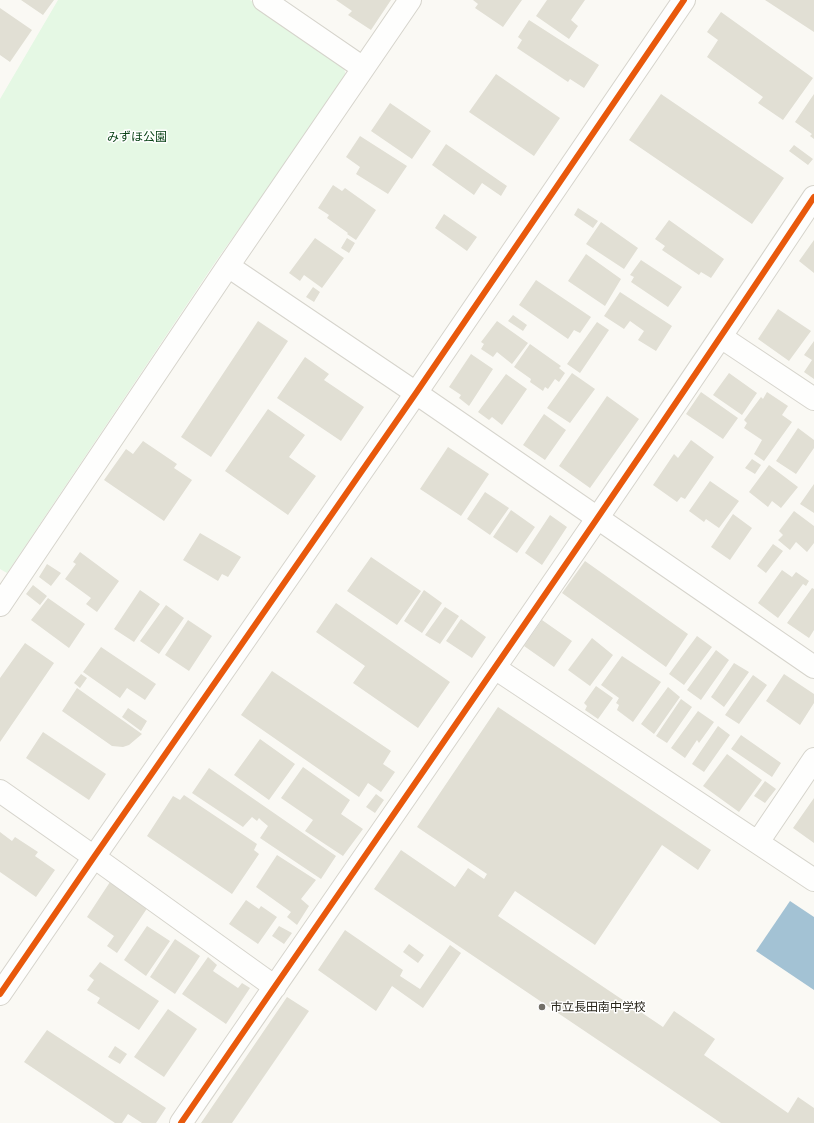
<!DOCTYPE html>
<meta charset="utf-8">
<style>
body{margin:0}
canvas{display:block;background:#faf9f4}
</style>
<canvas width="814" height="1123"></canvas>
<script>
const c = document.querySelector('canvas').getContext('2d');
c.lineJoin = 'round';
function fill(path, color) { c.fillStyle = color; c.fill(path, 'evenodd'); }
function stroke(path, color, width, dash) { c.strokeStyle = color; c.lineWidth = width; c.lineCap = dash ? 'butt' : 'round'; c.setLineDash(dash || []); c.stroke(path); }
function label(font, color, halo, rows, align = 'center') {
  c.font = font + ' "Asap Condensed","Noto Sans JP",sans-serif'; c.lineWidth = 3; c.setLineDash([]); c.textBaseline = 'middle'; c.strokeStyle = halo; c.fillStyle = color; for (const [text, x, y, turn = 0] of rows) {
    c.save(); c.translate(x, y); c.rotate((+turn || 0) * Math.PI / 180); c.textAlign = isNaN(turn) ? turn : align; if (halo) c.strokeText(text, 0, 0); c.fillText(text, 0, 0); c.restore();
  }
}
fill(new Path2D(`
 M58 0H250L343 62 346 78 216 261 7 573 0 569V99Z`), '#e5f8e4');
fill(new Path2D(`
 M790 901 814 917V990L756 951Z`), '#a3c2d4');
fill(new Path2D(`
 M21 0H54L43 15Z
 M336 0H391L371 30 348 15 352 11Z
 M473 0H522L503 27 475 8 478 4Z
 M547 0H585L571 20 578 26 569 39 536 16Z
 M765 0H814V32Z
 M0 8 32 30 10 62 0 55Z
 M721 12 813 78 783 120 758 103 763 97 707 57 718 40 707 32Z
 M529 20 599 65 584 88 570 79 568 82 517 48 522 40 518 37Z
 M496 74 560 118 534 156 469 112Z
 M661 94 784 178 752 224 629 140Z
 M814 94V139L810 136 812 134 795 122Z
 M390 103 431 131 412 159 371 131Z
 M360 136 407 166 388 194 356 174 360 167 346 157Z
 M446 144 507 186 501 196 482 183 474 195 432 165Z
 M794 145 813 159 808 165 789 151Z
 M333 185 342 191 345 188 376 210 356 240 347 234 348 233 327 218 329 215 318 208Z
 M578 208 598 221 593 228 574 215Z
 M444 214 477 237 467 251 435 228Z
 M669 220 724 259 711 278 701 272 699 275 662 250 665 246 655 239Z
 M601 222 638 248 624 269 586 244Z
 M315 238 344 258 322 288 304 275 300 281 289 273Z
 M347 238 355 243 349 253 341 248Z
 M814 240V273L799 261Z
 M586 254 621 279 605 306 568 281Z
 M641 260 682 287 668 307 631 282 634 277 630 275Z
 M536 280 591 317 580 333 574 330 568 339 519 305Z
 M313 287 320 292 314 302 306 297Z
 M620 292 672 326 656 351 638 340 644 331 630 321 624 329 604 316Z
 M778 309 811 331 789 361 758 339Z
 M513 315 527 325 523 331 508 321Z
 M258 321 288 341 211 457 181 437Z
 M497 321 528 343 512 364 497 352 493 357 481 349 484 344 481 342Z
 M597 322 609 330 580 373 567 364Z
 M814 341V379L804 372 812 360 804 355Z
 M530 344 561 366 559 368 565 373 559 382 555 379 548 389 545 387 543 391 530 382 531 379 514 367Z
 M471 354 493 369 469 406 459 398 461 395 449 387Z
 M305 357 329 374 324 380 364 407 341 441 277 398Z
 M572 373 595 389 570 423 547 408Z
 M729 373 757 393 742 415 713 395Z
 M506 374 527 389 502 425 492 417 489 420 478 412Z
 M701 392 738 418 723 439 686 414Z
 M767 392 788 406 782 415 792 422 764 461 754 454 762 440 744 428 747 423 744 420 761 397 763 399Z
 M607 396 639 419 590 488 559 466Z
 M268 409 305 435 289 457 316 476 288 515 225 471Z
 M544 414 566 430 545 460 523 445Z
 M798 428 814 440V448L796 474 776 461Z
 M691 440 714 457 685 499 681 497 677 502 653 485 674 454 678 458Z
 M143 441 177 464 174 468 192 480 164 521 104 480 126 449 133 454Z
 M448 447 489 474 461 516 420 489Z
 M752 459 761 465 755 474 745 468Z
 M769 465 798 487 781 508 772 501 768 507 749 492Z
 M710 481 739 501 719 528 706 519 704 522 689 511Z
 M814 484V513L800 504Z
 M485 492 509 508 490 535 467 519Z
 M511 510 535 527 517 553 493 537Z
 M794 511 814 526V543L807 552 796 542 790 550 778 540 783 535 779 531Z
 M733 514 752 528 730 560 711 547Z
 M550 515 567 527 542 565 525 553Z
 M200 533 241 557 228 577 222 574 218 581 183 560Z
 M773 544 783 551 766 573 757 566Z
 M80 552 119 581 97 612 86 604 91 598 65 579 76 564 73 562Z
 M371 557 421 591 397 625 347 591Z
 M585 561 688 634 666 667 562 593Z
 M47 564 61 573 51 586 39 577Z
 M782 570 792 577 796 572 809 581 806 586 803 584 778 618 758 603Z
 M33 585 47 596 40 605 26 594Z
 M812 588 814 589V630L809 638 787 623Z
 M140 590 160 604 134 642 114 629Z
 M424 590 442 603 422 633 404 621Z
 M48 598 85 624 69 648 31 620Z
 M336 603 450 682 418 728 353 683 365 666 316 632Z
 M166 605 184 618 159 654 140 641Z
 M445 607 459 616 440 644 425 635Z
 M461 619 486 637 472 658 446 641Z
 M188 620 212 636 189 671 165 655Z
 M542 620 572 641 554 667 524 646Z
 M697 636 712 647 684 685 669 674Z
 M592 638 613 655 590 686 568 670Z
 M25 643 54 663 0 742V678Z
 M101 647 156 684 145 700 127 688 120 698 83 672Z
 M716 650 729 660 701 700 687 690Z
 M622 656 661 682 633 722 617 710 619 705 616 703 619 698 601 685Z
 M734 663 749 672 724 707 711 697Z
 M272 671 391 751 383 764 395 772 381 792 368 783 359 797 241 715Z
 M81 674 87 678 80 688 74 683Z
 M784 674 814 694V703L800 725 766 701Z
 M753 675 767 685 739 724 725 715Z
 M596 686 613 698 598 719 585 710 587 706 584 703Z
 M668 687 680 697 654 734 641 724Z
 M77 688 142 734 129 745 123 747 112 746 62 711Z
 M681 699 692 707 667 743 656 736Z
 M498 707 711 850 698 870 662 845 595 945 515 891 498 916 663 1027 674 1011 715 1039 704 1055 788 1113 798 1097 814 1108V1123H721L374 889 401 850 455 887 468 868 484 879 487 874 417 827Z
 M128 708 147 721 141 731 122 717Z
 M698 711 714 722 699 743 697 740 685 758 671 748Z
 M718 726 730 735 704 772 692 764Z
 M43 732 106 774 89 800 26 758Z
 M741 735 781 763 772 777 731 749Z
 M260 739 295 764 269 800 234 775Z
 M727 754 762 780 739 812 703 786Z
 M303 767 350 800 341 814 363 829 343 856 305 831 313 820 281 798Z
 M209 768 336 856 321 879 260 838 268 826 262 821 259 818 257 821 252 817 243 827 192 793Z
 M765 781 776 789 765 803 754 796Z
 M376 794 384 800 375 813 366 807Z
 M184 795 257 844 254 850 259 854 232 894 147 836 173 796 180 800Z
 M814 798V843L793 828Z
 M0 832 12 841 15 837 38 852 35 856 55 870 36 897 0 872Z
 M277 855 316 880 301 899 309 906 297 925 287 917 291 912 256 887Z
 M110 882 148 907 117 953 107 946 114 936 87 917Z
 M246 900 259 909 261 906 277 917 258 944 229 924Z
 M147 926 170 941 146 976 124 960Z
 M279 926 292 933 284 944 272 936Z
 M345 930 403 970 400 976 420 989 450 945 461 953 423 1008 392 986 376 1011 318 970Z
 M175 939 200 956 175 994 150 977Z
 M409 944 424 955 418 963 403 952Z
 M208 957 217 965 213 971 238 988 242 983 250 988 226 1024 182 994Z
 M100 962 159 1001 139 1030 97 1003 100 998 87 990 94 980 89 976Z
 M287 997 309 1011 232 1123H201Z
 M168 1009 197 1029 164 1077 134 1057Z
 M47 1030 166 1108 156 1123H142L128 1114 122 1123H115L24 1062Z
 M115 1046 127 1054 120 1064 108 1057Z`), '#e1dfd4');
const street = new Path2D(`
 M264 0 363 68
 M228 266 416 393 814 667
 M721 337 814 399
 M0 605 228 266 410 0
 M495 668 814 880
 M0 791 94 857 275 987
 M758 842 814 759
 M181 1123C392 815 607 509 814 197`);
const secondary = new Path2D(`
 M0 994 94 857 416 393 684 0`);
stroke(street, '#d6d4cc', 24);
stroke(secondary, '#d6d4cc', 24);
stroke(street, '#fefefd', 22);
stroke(secondary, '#fefefd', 22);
stroke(new Path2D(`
 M0 994 94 857 416 393 684 0
 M181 1123C392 815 607 509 814 197`), '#e8590c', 6);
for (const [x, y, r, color] of [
 [542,1007,4,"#726f67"]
]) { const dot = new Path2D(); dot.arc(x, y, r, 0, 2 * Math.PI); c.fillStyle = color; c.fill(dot); stroke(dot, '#fff', 1.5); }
label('12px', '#094216', '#fff', [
 ["みずほ公園",137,137]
]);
label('12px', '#28251b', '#fff', [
 ["市立長田南中学校",550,1007]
], 'left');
</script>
